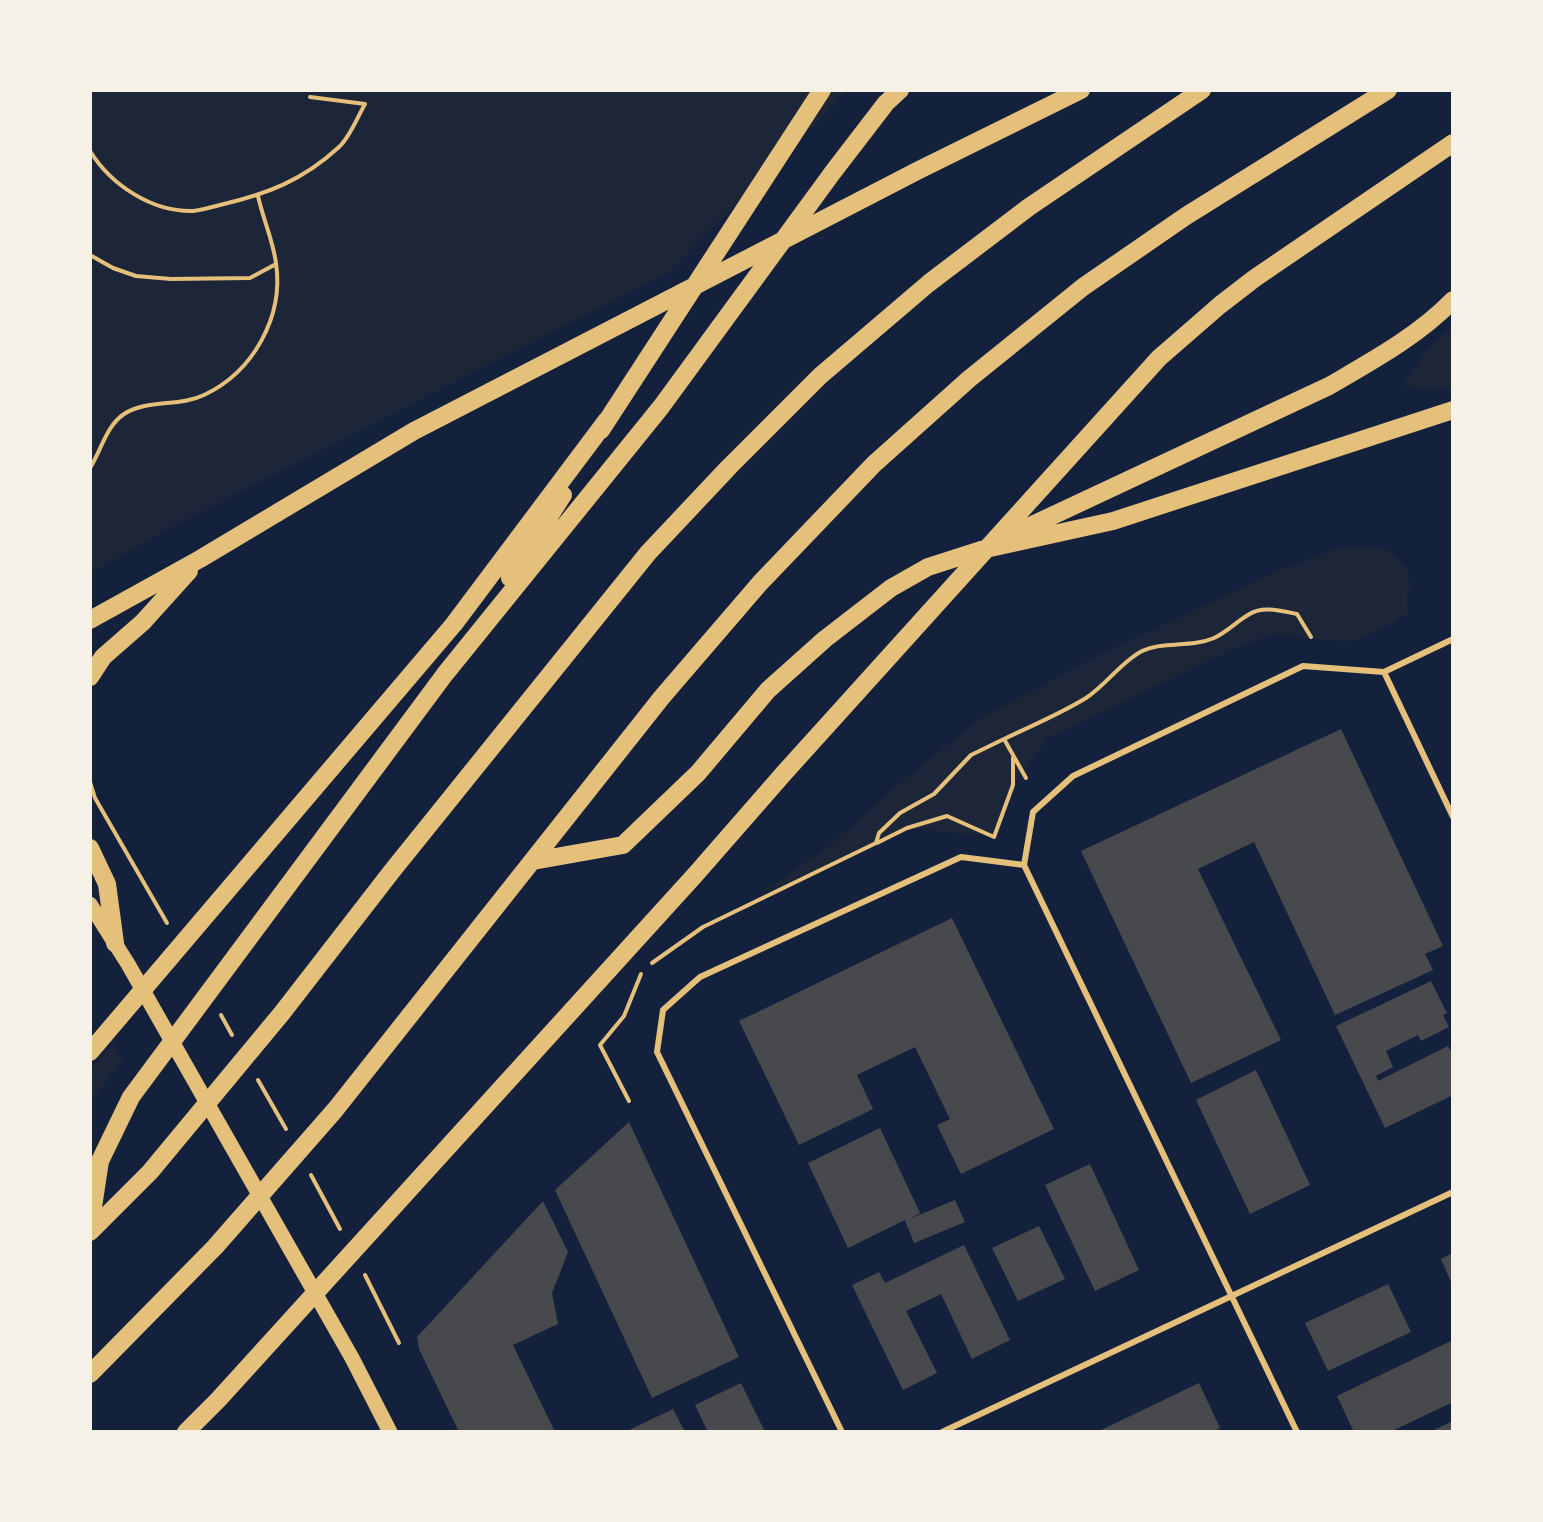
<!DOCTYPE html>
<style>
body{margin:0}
#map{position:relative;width:1543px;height:1522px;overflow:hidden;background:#14213d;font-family:Cabin,sans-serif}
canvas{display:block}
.frame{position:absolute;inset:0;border:92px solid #f6f1e7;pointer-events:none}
</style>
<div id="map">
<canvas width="1543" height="1522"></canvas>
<div class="frame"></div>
</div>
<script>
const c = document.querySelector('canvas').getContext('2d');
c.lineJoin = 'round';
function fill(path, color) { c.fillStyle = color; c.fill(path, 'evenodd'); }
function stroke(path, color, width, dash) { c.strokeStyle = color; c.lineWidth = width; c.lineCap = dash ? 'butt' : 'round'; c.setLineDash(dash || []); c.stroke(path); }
fill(new Path2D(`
 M90 90H849L668 273 167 530 90 574Z
 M1453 325V388L1432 391 1403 385 1425 352Z
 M1381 546 1406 565 1410 585 1407 599 1409 613 1392 624 1356 641H1332L1275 634 1245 644 1047 739 1013 785 994 837 907 828 755 897 830 845 897 785 979 719 1100 654 1284 568 1339 547Z
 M114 1043 123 1059 90 1103V1069Z`), '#1d2539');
fill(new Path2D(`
 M1341 729 1443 946 1425 954 1433 970 1335 1015 1254 842 1198 869 1281 1040 1191 1083 1081 851Z
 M952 918 1054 1129 961 1174 937 1125 950 1119 915 1047 857 1075 873 1109 799 1145 739 1021Z
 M1431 981 1447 1013 1443 1015 1449 1027 1421 1041 1418 1035 1386 1051 1393 1067 1376 1076 1378 1081 1448 1046 1453 1055V1095L1385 1128 1336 1026Z
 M1256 1070 1310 1185 1250 1214 1196 1100Z
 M629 1122 739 1357 652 1398 555 1190Z
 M880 1128 920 1213 909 1219 955 1200 965 1222 914 1243 905 1220 848 1248 808 1163Z
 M1090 1164 1139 1270 1095 1291 1045 1185Z
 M543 1201 568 1252 552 1293 558 1324 513 1345 555 1432H459L419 1349 417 1337Z
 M1039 1226 1065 1279 1018 1301 992 1248Z
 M964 1245 1010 1340 972 1359 941 1294 906 1311 937 1373 903 1390 852 1285 879 1272 885 1283Z
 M1453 1253V1287L1441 1259Z
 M1388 1284 1411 1332 1328 1371 1305 1323Z
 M1453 1340V1402L1390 1432H1354L1337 1396Z
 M741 1383 765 1432H708L695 1405Z
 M1199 1383 1220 1428 1211 1432H1097Z
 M673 1409 685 1432H625Z
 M1453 1421V1432H1430Z`), '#48494c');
stroke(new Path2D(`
 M90 151C111 185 152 212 193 211 202 210 211 207 220 205 267 194 302 181 339 147 350 137 357 118 365 104L310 97
 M90 255 113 268 136 276 171 279 250 278 276 264
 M90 468C101 451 106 426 124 414 148 399 179 407 204 395 253 372 284 317 276 263 273 240 263 219 258 196
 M1004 739C1031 726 1060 714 1086 698 1106 685 1121 662 1142 651 1163 641 1191 648 1214 638 1227 632 1236 622 1248 615 1262 605 1282 611 1297 614L1311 637
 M90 782 95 798 167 923
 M877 843 907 828 947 816 994 837 1013 785V758
 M652 963 703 927 876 843 879 833 900 813 934 794 971 755 1004 739 1026 778
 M221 1015 232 1035
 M258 1080 286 1129
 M629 1101 600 1045 624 1016 641 974
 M311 1175 340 1229
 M365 1275 399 1343`), '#e5c07b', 4);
stroke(new Path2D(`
 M1384 672 1453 817
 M1024 865 1297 1432
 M1024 865 1033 812 1073 776 1303 666 1384 672 1453 639
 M842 1432 657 1052 663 1010 700 977 961 857 1024 865
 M942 1432 1453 1192`), '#e5c07b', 6);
stroke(new Path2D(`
 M90 904 128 964 352 1358 390 1432`), '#e5c07b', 15);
stroke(new Path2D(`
 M601 430 822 90
 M1009 536 1329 386C1372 361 1418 336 1453 300
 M510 578 563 495
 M90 620 200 559 414 431 919 170 1081 90
 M90 677 103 657 143 622 189 571
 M90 848 107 884 115 943
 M533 861 623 845 698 773 768 690 825 639 891 588 928 567 981 550 1113 521 1453 410
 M90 1052 454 624 607 420
 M90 1227 100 1161 131 1097 445 674 661 407 833 172 886 103 900 90
 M90 1232 150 1172 282 1013 392 871 648 553 729 467 820 376 929 283 1029 207 1202 90
 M90 1374 215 1247 335 1110 662 697 760 583 874 464 969 379 1083 287 1186 216 1388 90
 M186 1432 218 1400 695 875 785 772 1159 358 1220 305 1255 278 1453 143`), '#e5c07b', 18);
</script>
